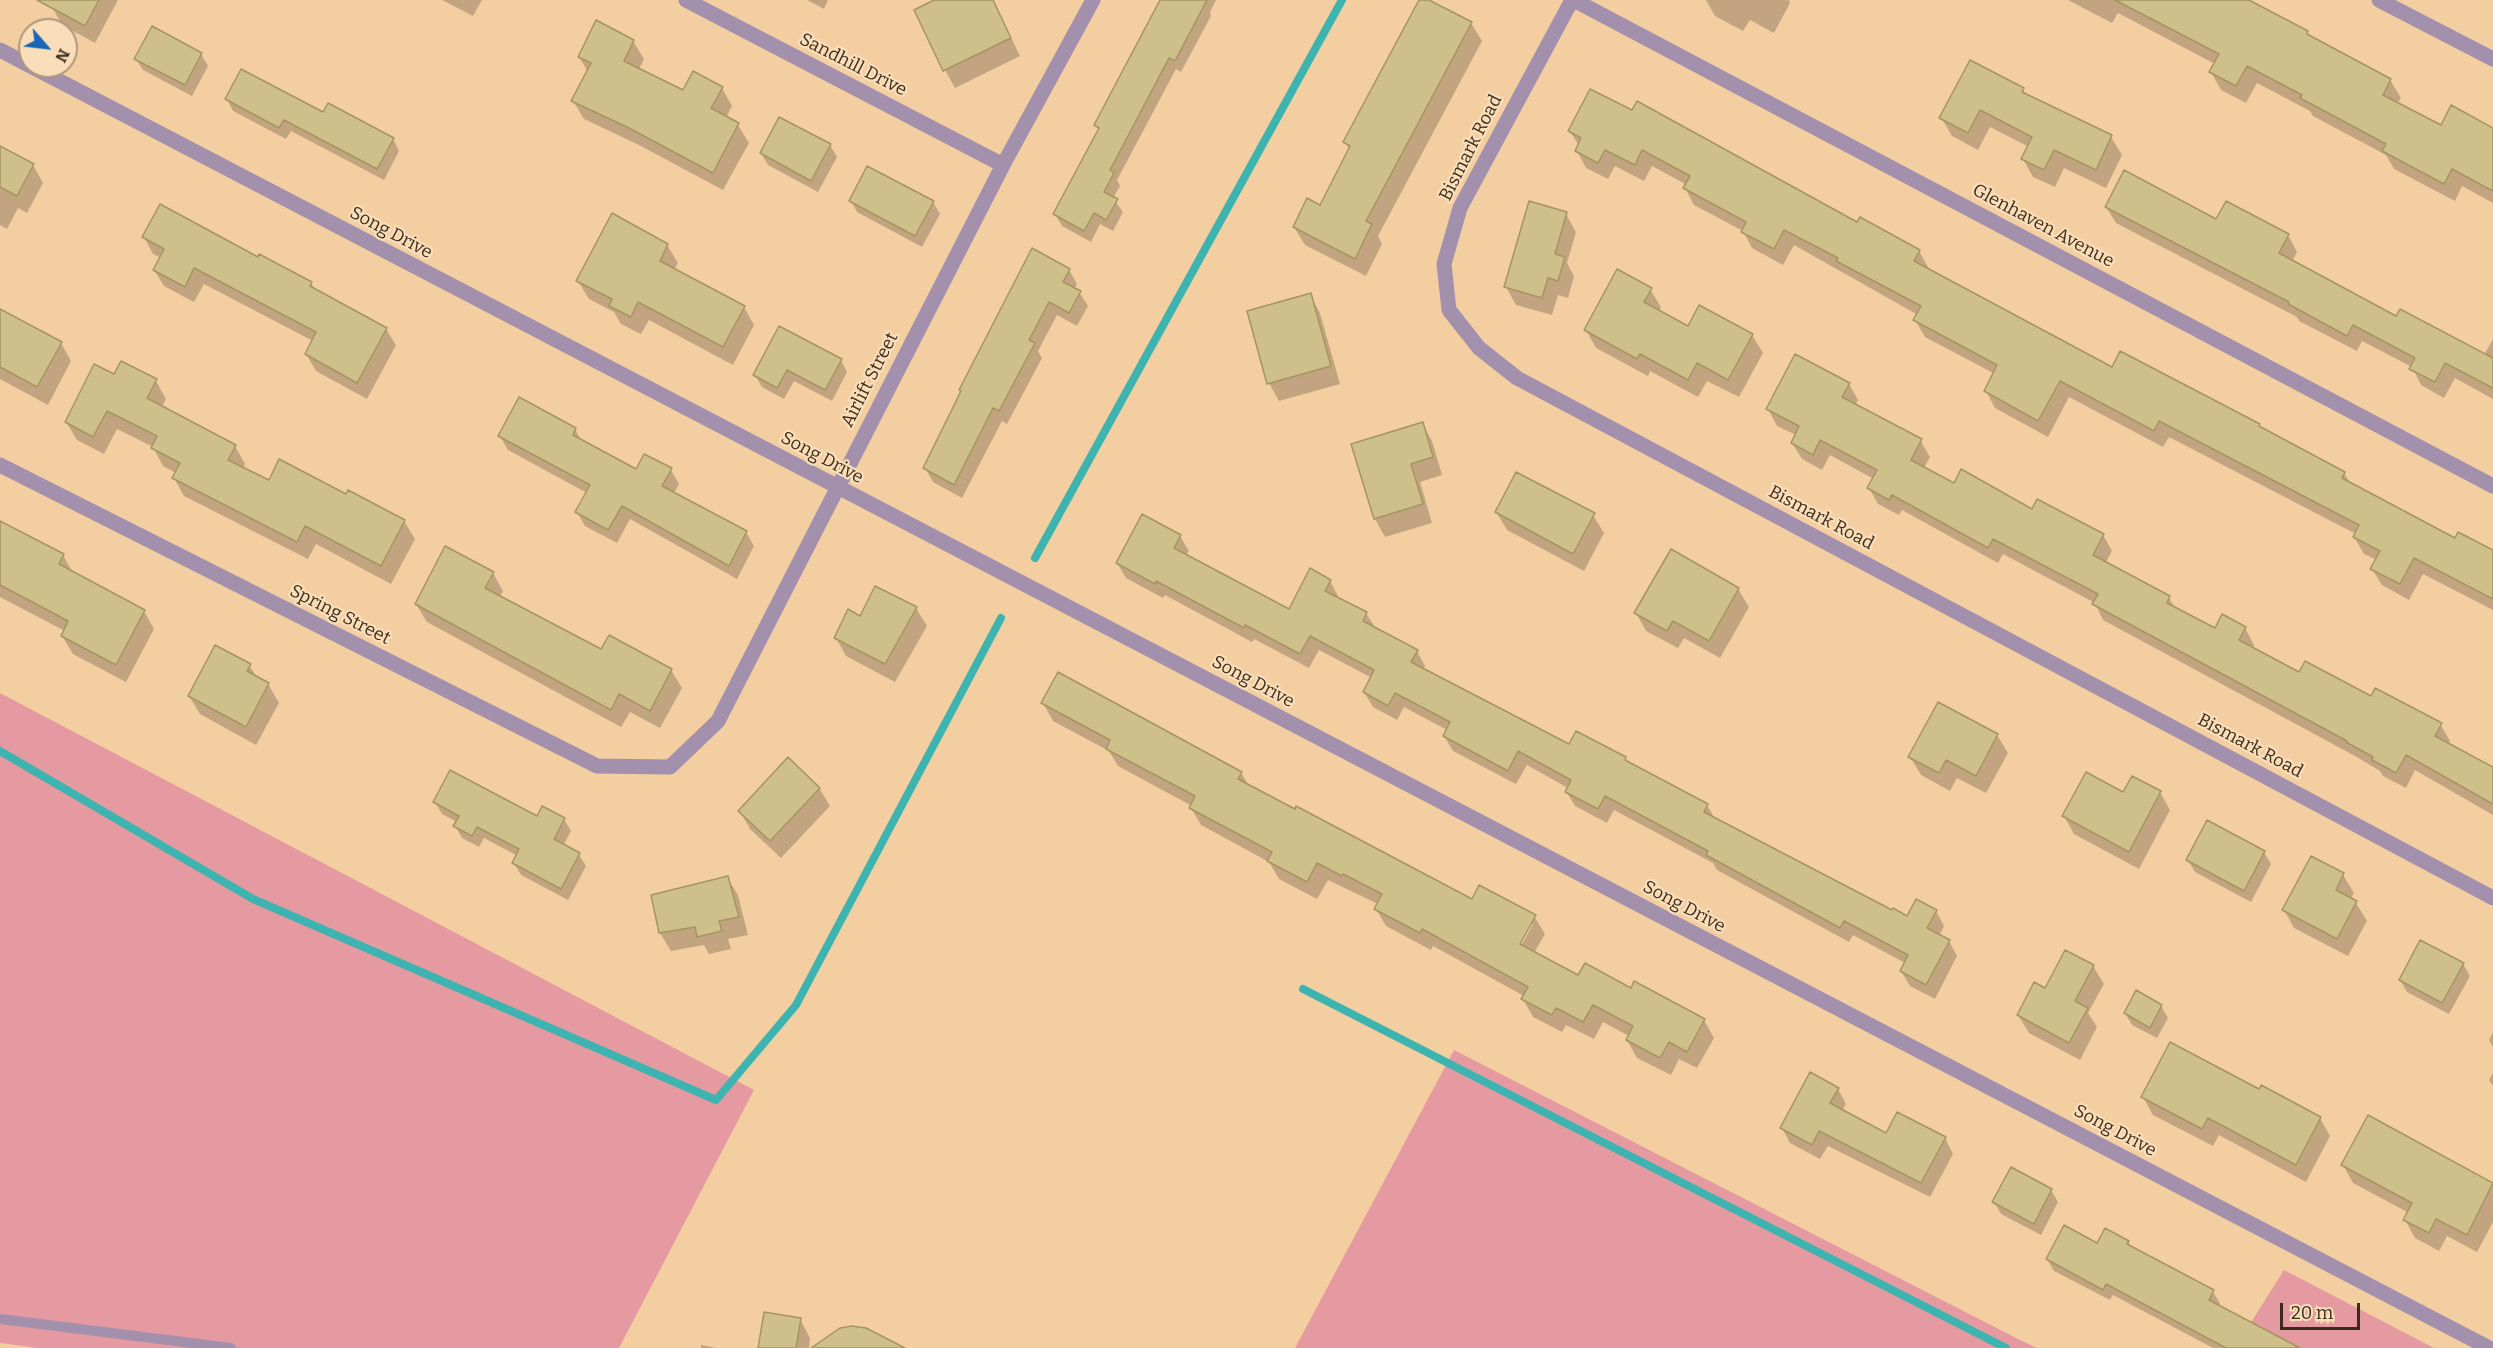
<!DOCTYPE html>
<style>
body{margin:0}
#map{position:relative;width:2493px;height:1348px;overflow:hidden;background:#f3cea1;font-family:Bitter,serif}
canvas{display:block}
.north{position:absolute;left:18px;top:18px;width:60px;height:60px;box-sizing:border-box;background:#faddb9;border:2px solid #ae977a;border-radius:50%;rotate:118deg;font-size:16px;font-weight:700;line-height:24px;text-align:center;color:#3b2d1b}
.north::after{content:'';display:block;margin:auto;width:21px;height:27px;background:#1767b6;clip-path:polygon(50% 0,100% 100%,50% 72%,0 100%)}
.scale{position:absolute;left:2280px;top:1303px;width:80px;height:27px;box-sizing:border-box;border:3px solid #3b2d1b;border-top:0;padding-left:8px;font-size:18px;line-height:21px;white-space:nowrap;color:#3b2d1b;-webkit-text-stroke:4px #faddb9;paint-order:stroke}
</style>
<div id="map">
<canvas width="2493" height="1348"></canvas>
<div class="north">N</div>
<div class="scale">20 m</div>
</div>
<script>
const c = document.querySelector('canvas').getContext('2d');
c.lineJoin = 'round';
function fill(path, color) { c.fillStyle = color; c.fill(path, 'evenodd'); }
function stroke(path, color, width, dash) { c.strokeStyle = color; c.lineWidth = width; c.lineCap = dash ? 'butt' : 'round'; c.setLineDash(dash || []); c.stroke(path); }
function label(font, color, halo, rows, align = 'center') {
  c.font = font + ' Bitter,serif'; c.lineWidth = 4.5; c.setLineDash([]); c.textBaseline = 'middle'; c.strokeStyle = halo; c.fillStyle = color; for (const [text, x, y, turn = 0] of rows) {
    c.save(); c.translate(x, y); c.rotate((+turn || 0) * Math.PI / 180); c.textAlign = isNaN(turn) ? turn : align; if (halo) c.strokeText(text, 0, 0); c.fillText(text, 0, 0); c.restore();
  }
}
fill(new Path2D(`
 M0 693 754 1090 619 1348H38L0 1343Z
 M1454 1050 2020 1340 2037 1348H1295Z
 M2284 1270 2434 1348H2235Z`), '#e59aa1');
fill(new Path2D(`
 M56 0H118L95 43 62 25 52 7Z
 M442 0H482L473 16Z
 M807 0H828L824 9Z
 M937 0H993L1020 56 955 88 945 70Z
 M1162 0H1216L1210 12 1211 16 1181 72 1176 69 1117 180 1120 186 1113 198 1123 212 1113 231 1100 224 1091 242 1062 226 1055 214 1099 131 1096 125Z
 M1421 0H1426L1471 23 1482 41 1378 236 1382 244 1366 276 1305 245 1294 227 1321 207 1350 150 1345 142Z
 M1706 0H1789L1790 3 1774 33 1750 20 1743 31 1715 16Z
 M2068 0H2245L2390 80 2401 98 2397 104 2441 127 2493 130V203L2462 186 2455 201 2394 169 2386 155 2313 116 2310 111 2257 83 2246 103 2221 90 2211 72 2215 64 2118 13 2112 23Z
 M633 41 644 59 639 69 684 92 722 88 732 106 726 118 738 125 749 143 723 190 639 145 584 119 573 101 588 72 579 57Z
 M201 54 208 66 192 96 143 70 136 59Z
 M2023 89 2026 95 2111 137 2122 155 2106 188 2064 168 2055 187 2033 177 2023 159 2029 147 1990 127 1978 150 1952 136 1941 117Z
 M1591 91 1858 224 1919 251 1928 267 1927 270 2112 369 2344 473 2350 483 2456 540 2493 552V610L2423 574 2409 600 2382 585 2372 569 2377 560 2364 554 2354 537 2356 534 2169 437 2163 447 2069 397 2048 437 1995 408 1986 391 1995 374 1925 337 1915 320 1918 315 1794 245 1783 265 1752 248 1743 231 1694 205 1685 188 1687 185 1652 166 1644 181 1615 166 1608 179 1586 168 1577 151 1579 146 1570 131Z
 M227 99 324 114 393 139 399 151 384 180 291 131 286 139 233 111Z
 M830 145 837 157 818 192 768 165 761 153Z
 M0 148 33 165 43 183 27 213 18 208 7 229 0 225Z
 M851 201 933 202 940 214 922 247 857 212Z
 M2106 207 2217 221 2288 235 2297 252 2292 262 2397 318 2484 355 2493 339V399L2455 378 2444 398 2421 385 2412 367 2362 341 2357 351 2299 321 2297 317 2116 223Z
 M1566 214 1576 232 1567 263 1574 276 1568 298 1558 295 1552 315 1516 305 1506 287Z
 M144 237 258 259 311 283 315 290 386 329 396 345 367 399 316 371 306 354 313 341 204 284 194 302 164 286 154 270 161 258 153 254Z
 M667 245 678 263 674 270 744 307 754 325 733 365 649 320 641 334 621 324 614 312 589 299 578 281Z
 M1069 270 1077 284 1074 289 1079 292 1088 306 1077 326 1057 315 1038 351 1042 358 1007 424 1002 421 962 498 933 482 925 468Z
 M1650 289 1661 307 1658 312 1689 328 1752 335 1763 353 1739 397 1707 381 1698 397 1650 371 1648 376 1596 348 1586 330Z
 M1310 295 1320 313 1340 384 1279 401 1269 383Z
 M0 310 61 343 71 361 48 405 0 379Z
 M841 360 847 372 832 401 794 381 784 399 762 387 755 375Z
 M115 376 156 381 166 399 162 407 235 446 245 464 243 469 269 482 347 496 404 521 415 539 391 584 316 544 308 559 184 496 174 478 176 473 163 466 153 447 117 429 104 454 77 440 66 422Z
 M1849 384 1858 400 1855 406 1920 440 1930 457 1924 468 1954 485 2103 535 2112 551 2105 564 2169 598 2176 610 2215 630 2245 628 2254 645 2252 649 2300 674 2440 724 2450 741 2448 744 2493 768V815L2415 770 2406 788 2383 776 2380 771 2355 756 2103 620 2095 603 2003 554 1998 563 1902 510 1899 515 1878 504 1869 488 1874 479 1830 455 1822 470 1802 459 1792 443 1796 435 1777 426 1768 409Z
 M1422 423 1432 441 1442 475 1420 482 1432 523 1385 537 1375 519 1353 445Z
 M575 429 582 442 637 471 671 470 679 484 674 493 746 532 754 546 737 579 630 519 617 543 585 526 577 512 587 493 508 450 500 436Z
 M1496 512 1593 515 1604 533 1584 571 1507 530Z
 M1180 536 1189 551 1186 555 1290 611 1330 581 1338 596 1337 599 1366 613 1376 629 1417 651 1425 666 1423 670 1570 746 1625 758 1628 763 1707 805 1715 819 1893 912 1907 918 1936 911 1944 926 1939 936 1949 941 1957 956 1935 999 1910 986 1901 971 1905 963 1853 935 1849 942 1717 870 1713 863 1614 810 1607 823 1575 806 1566 791 1568 788 1527 765 1516 784 1453 751 1444 736 1447 730 1404 707 1397 720 1373 707 1364 692 1372 678 1319 650 1309 668 1254 639 1252 642 1165 595 1163 598 1126 578 1117 563Z
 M0 538 63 555 73 573 144 611 154 629 126 682 73 654 62 636 65 631 0 597Z
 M493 573 503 591 500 597 602 651 671 670 682 688 660 728 630 712 621 727 427 622 416 604Z
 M876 588 916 608 927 626 895 682 846 656 836 638 861 618Z
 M1738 589 1749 607 1720 658 1684 638 1678 648 1646 631 1636 613Z
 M249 665 258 679 268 684 279 703 256 745 200 714 189 696Z
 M1043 703 1241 773 1249 786 1472 901 1534 916 1545 934 1534 953 1579 977 1632 990 1704 1020 1714 1038 1697 1068 1679 1059 1671 1075 1637 1058 1627 1040 1629 1036 1603 1022 1594 1039 1566 1025 1562 1032 1533 1017 1523 999 1524 996 1433 946 1431 950 1386 926 1376 909 1378 904 1328 880 1317 899 1279 879 1269 862 1201 825 1191 808 1192 806 1118 766 1109 751 1053 721ZM1529 924H1533L1518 951 1515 950Z
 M1997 735 2008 753 1986 793 1957 778 1950 791 1921 775 1910 757Z
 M819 788 830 806 781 858 750 829 740 811Z
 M2160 792 2170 810 2139 869 2074 834 2064 816Z
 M435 802 538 818 564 819 571 831 563 846 579 855 586 866 568 900 521 875 514 863 518 856 484 838 479 847 462 838 455 826 457 822 442 814Z
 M2264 852 2271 864 2251 902 2195 872 2188 860Z
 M2343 875 2354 893 2350 899 2356 903 2367 921 2348 956 2294 928 2284 910Z
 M727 877 738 895 748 935 728 939 731 949 709 954 704 945 671 951 660 933 653 896Z
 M2463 964 2470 976 2449 1014 2407 992 2400 980Z
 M2093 966 2104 984 2088 1013 2097 1027 2080 1060 2029 1033 2018 1015 2045 990Z
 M2161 1006 2168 1018 2157 1038 2132 1025 2125 1013Z
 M2493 1032V1047L2489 1040Z
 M2493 1073V1086L2489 1080Z
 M1838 1089 1846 1104 1842 1111 1887 1135 1945 1138 1953 1154 1930 1197 1828 1146 1820 1159 1790 1143 1782 1128Z
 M2260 1091 2320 1118 2330 1136 2306 1182 2219 1135 2213 1146 2153 1115 2143 1097Z
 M2368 1117 2493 1185V1222L2477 1252 2447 1236 2439 1251 2415 1238 2405 1220 2409 1213 2353 1183 2343 1165Z
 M2011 1169 2051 1190 2058 1202 2041 1235 2001 1214 1994 1202Z
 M2128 1242 2132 1248 2213 1292 2220 1303 2218 1306 2292 1348H2213L2113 1295 2110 1300 2054 1271 2047 1259 2098 1245Z
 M800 1319 810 1338 809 1348H760Z
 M701 1345 717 1348H701Z`), '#0003');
stroke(new Path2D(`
 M1035 558 1342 0
 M0 751 253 899 716 1100 796 1005 1001 618
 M1303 989 2006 1348`), '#3eb4b1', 8);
const building = new Path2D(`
 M37 0H99L85 26Z
 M934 0H993L1011 38 943 71 914 10Z
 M1160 0H1207L1175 61 1169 58 1110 170 1114 173 1104 192 1118 199 1106 220 1094 213 1084 231 1053 214 1099 128 1094 125Z
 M1419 0H1429L1472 22 1366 221 1372 224 1355 259 1293 227 1307 198 1320 205 1350 146 1343 142Z
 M2115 0H2249L2308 31 2307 34 2391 79 2383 95 2441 125 2451 105 2493 128V191L2452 169 2444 184 2382 151 2386 144 2300 98 2302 95 2247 66 2236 86 2209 72 2219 54Z
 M596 20 634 40 624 61 683 90 693 71 723 87 711 108 739 123 713 173 627 127 571 101 591 63 578 57Z
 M152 26 202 53 185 85 134 59Z
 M1970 60 2024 88 2022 92 2112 135 2096 170 2054 150 2044 170 2021 159 2032 137 1980 110 1968 133 1939 118Z
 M241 69 323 112 328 103 394 138 377 169 284 120 279 128 225 99Z
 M1590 89 1632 110 1637 101 1857 222 1860 217 1920 250 1914 261 2112 367 2120 351 2260 424 2259 426 2345 472 2342 478 2455 538 2458 532 2493 550V599L2414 558 2400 584 2370 569 2380 551 2353 537 2359 525 2159 421 2154 431 2060 381 2038 421 1984 391 1997 365 1913 320 1921 306 1836 261 1838 258 1784 230 1774 249 1741 232 1746 222 1683 188 1690 176 1642 150 1635 165 1605 150 1598 163 1575 151 1581 138 1568 131Z
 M779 117 831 144 811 181 760 153Z
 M0 146 34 164 17 196 0 187Z
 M867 166 934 201 915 236 849 201Z
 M2124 170 2216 219 2226 201 2289 234 2279 253 2396 316 2400 309 2493 358V388L2445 363 2435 382 2409 369 2415 358 2353 325 2347 336 2288 304 2289 302 2105 207Z
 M1529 201 1567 212 1555 254 1565 257 1558 281 1548 278 1542 298 1504 287Z
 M160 204 258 257 259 254 312 282 310 286 387 328 357 383 305 354 316 332 194 268 185 287 153 270 164 249 142 237Z
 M612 213 668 244 660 261 745 306 723 347 638 302 631 317 609 306 612 299 576 281Z
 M1032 248 1070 269 1063 282 1081 291 1069 313 1049 302 1029 340 1035 343 999 411 993 408 954 485 923 468 961 391 959 390Z
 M1617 269 1652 288 1644 302 1688 326 1699 305 1753 334 1728 380 1697 363 1688 380 1640 354 1637 359 1584 330Z
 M1311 293 1331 366 1267 384 1247 311Z
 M0 309 62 342 37 387 0 367Z
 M779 326 842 359 825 390 787 370 777 388 753 375Z
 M1795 354 1850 383 1842 397 1922 439 1911 460 1954 483 1961 469 2032 509 2037 499 2104 534 2093 555 2170 596 2167 603 2215 628 2222 614 2246 627 2239 640 2299 672 2305 661 2371 696 2375 688 2442 723 2435 736 2493 767V804L2406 755 2396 773 2372 760 2373 757 2346 742 2347 741 2092 604 2098 594 1993 539 1988 548 1892 495 1889 500 1867 488 1877 470 1820 440 1813 455 1791 443 1799 426 1766 409Z
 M121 361 157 379 147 398 236 445 228 460 269 480 279 459 346 494 348 490 405 520 381 566 305 526 297 542 172 478 180 463 151 448 157 436 107 411 93 437 65 422 94 364 114 374Z
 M519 397 576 428 573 435 636 469 644 454 672 468 662 486 747 531 729 566 622 506 608 530 575 512 590 485 498 436Z
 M1423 422 1433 457 1411 464 1423 504 1374 519 1351 444Z
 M1516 472 1595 513 1573 554 1495 512Z
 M1142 514 1181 535 1174 548 1289 609 1310 568 1331 580 1325 591 1367 612 1363 621 1418 650 1411 662 1569 744 1576 731 1626 757 1625 760 1708 804 1704 812 1892 910 1893 908 1907 916 1916 899 1937 910 1927 928 1950 940 1926 985 1900 971 1908 955 1844 921 1840 928 1706 855 1708 851 1605 796 1598 809 1565 792 1571 780 1518 751 1508 771 1443 736 1450 722 1395 693 1388 706 1363 692 1374 670 1310 636 1300 654 1245 625 1244 628 1156 581 1155 584 1116 563Z
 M0 521 64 554 59 564 145 610 116 665 61 636 68 621 0 585Z
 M445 546 494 572 485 588 601 649 609 635 672 669 650 711 619 694 611 710 415 604Z
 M1671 549 1739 588 1709 641 1673 621 1667 631 1634 613Z
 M875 586 917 607 885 664 834 638 848 609 860 616Z
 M215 645 251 664 247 671 269 683 246 727 188 696Z
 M1058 672 1242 772 1238 779 1295 809 1296 806 1472 899 1479 885 1536 915 1520 944 1578 975 1585 963 1631 988 1634 981 1705 1019 1687 1052 1669 1042 1660 1058 1626 1040 1633 1026 1593 1005 1583 1022 1556 1008 1552 1015 1521 999 1528 987 1422 929 1420 933 1374 909 1382 894 1343 874 1342 876 1317 863 1307 882 1267 861 1272 852 1189 808 1195 796 1106 749 1110 740 1041 703Z
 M1938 702 1998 734 1976 776 1946 760 1939 773 1908 757Z
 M788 757 820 788 770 841 738 811Z
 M450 770 537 816 542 806 565 818 554 839 580 853 561 889 512 863 519 849 477 827 472 836 453 826 459 816 433 802Z
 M2086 772 2123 792 2132 776 2161 791 2129 852 2062 816Z
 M2207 820 2265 851 2244 891 2186 860Z
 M2311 856 2344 873 2336 890 2357 901 2337 939 2282 910Z
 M728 876 739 917 719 921 722 931 697 937 695 927 659 933 651 895Z
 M2420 940 2464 963 2442 1003 2399 980Z
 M2065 950 2094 965 2075 1001 2088 1008 2069 1043 2017 1015 2034 982 2045 988Z
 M2136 990 2162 1005 2150 1028 2124 1013Z
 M2170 1042 2259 1089 2261 1085 2321 1117 2296 1165 2208 1118 2202 1129 2141 1097Z
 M1810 1072 1839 1088 1830 1103 1886 1133 1897 1112 1946 1137 1921 1183 1819 1131 1812 1145 1780 1128Z
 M2368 1115 2493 1183 2467 1235 2436 1219 2429 1233 2403 1220 2412 1203 2341 1165Z
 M2011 1167 2052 1189 2034 1224 1992 1202Z
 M2064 1225 2097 1243 2105 1228 2129 1241 2127 1244 2214 1290 2209 1300 2300 1348H2226L2106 1284 2103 1290 2046 1259Z
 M764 1312 801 1318 796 1348H758Z
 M852 1326 866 1328 905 1348H811L840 1328Z`);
fill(building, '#cfbf8a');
stroke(building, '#a49561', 1.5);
stroke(new Path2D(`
 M0 1319 231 1348`), '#a290ad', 10);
stroke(new Path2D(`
 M686 0 1003 165
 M1572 0 1460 208 1444 264 1449 310 1479 348 1517 378 2493 898
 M1574 0 2493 486
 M2379 0 2493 59
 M0 50 2489 1348
 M0 465 597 766 670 767 718 721 1003 165 1093 0`), '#a290ad', 15);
label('18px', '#3b2d1b', '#faddb9', [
 ["Sandhill Drive",853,65,27],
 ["Bismark Road",1471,148,-63],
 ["Glenhaven Avenue",2043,226,28],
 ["Song Drive",391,233,28],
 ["Airlift Street",870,380,-63],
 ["Song Drive",822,458,28],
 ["Bismark Road",1821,518,28],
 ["Spring Street",340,615,27],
 ["Song Drive",1253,682,28],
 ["Bismark Road",2250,746,28],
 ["Song Drive",1684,907,28],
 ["Song Drive",2115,1131,28]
]);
</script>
